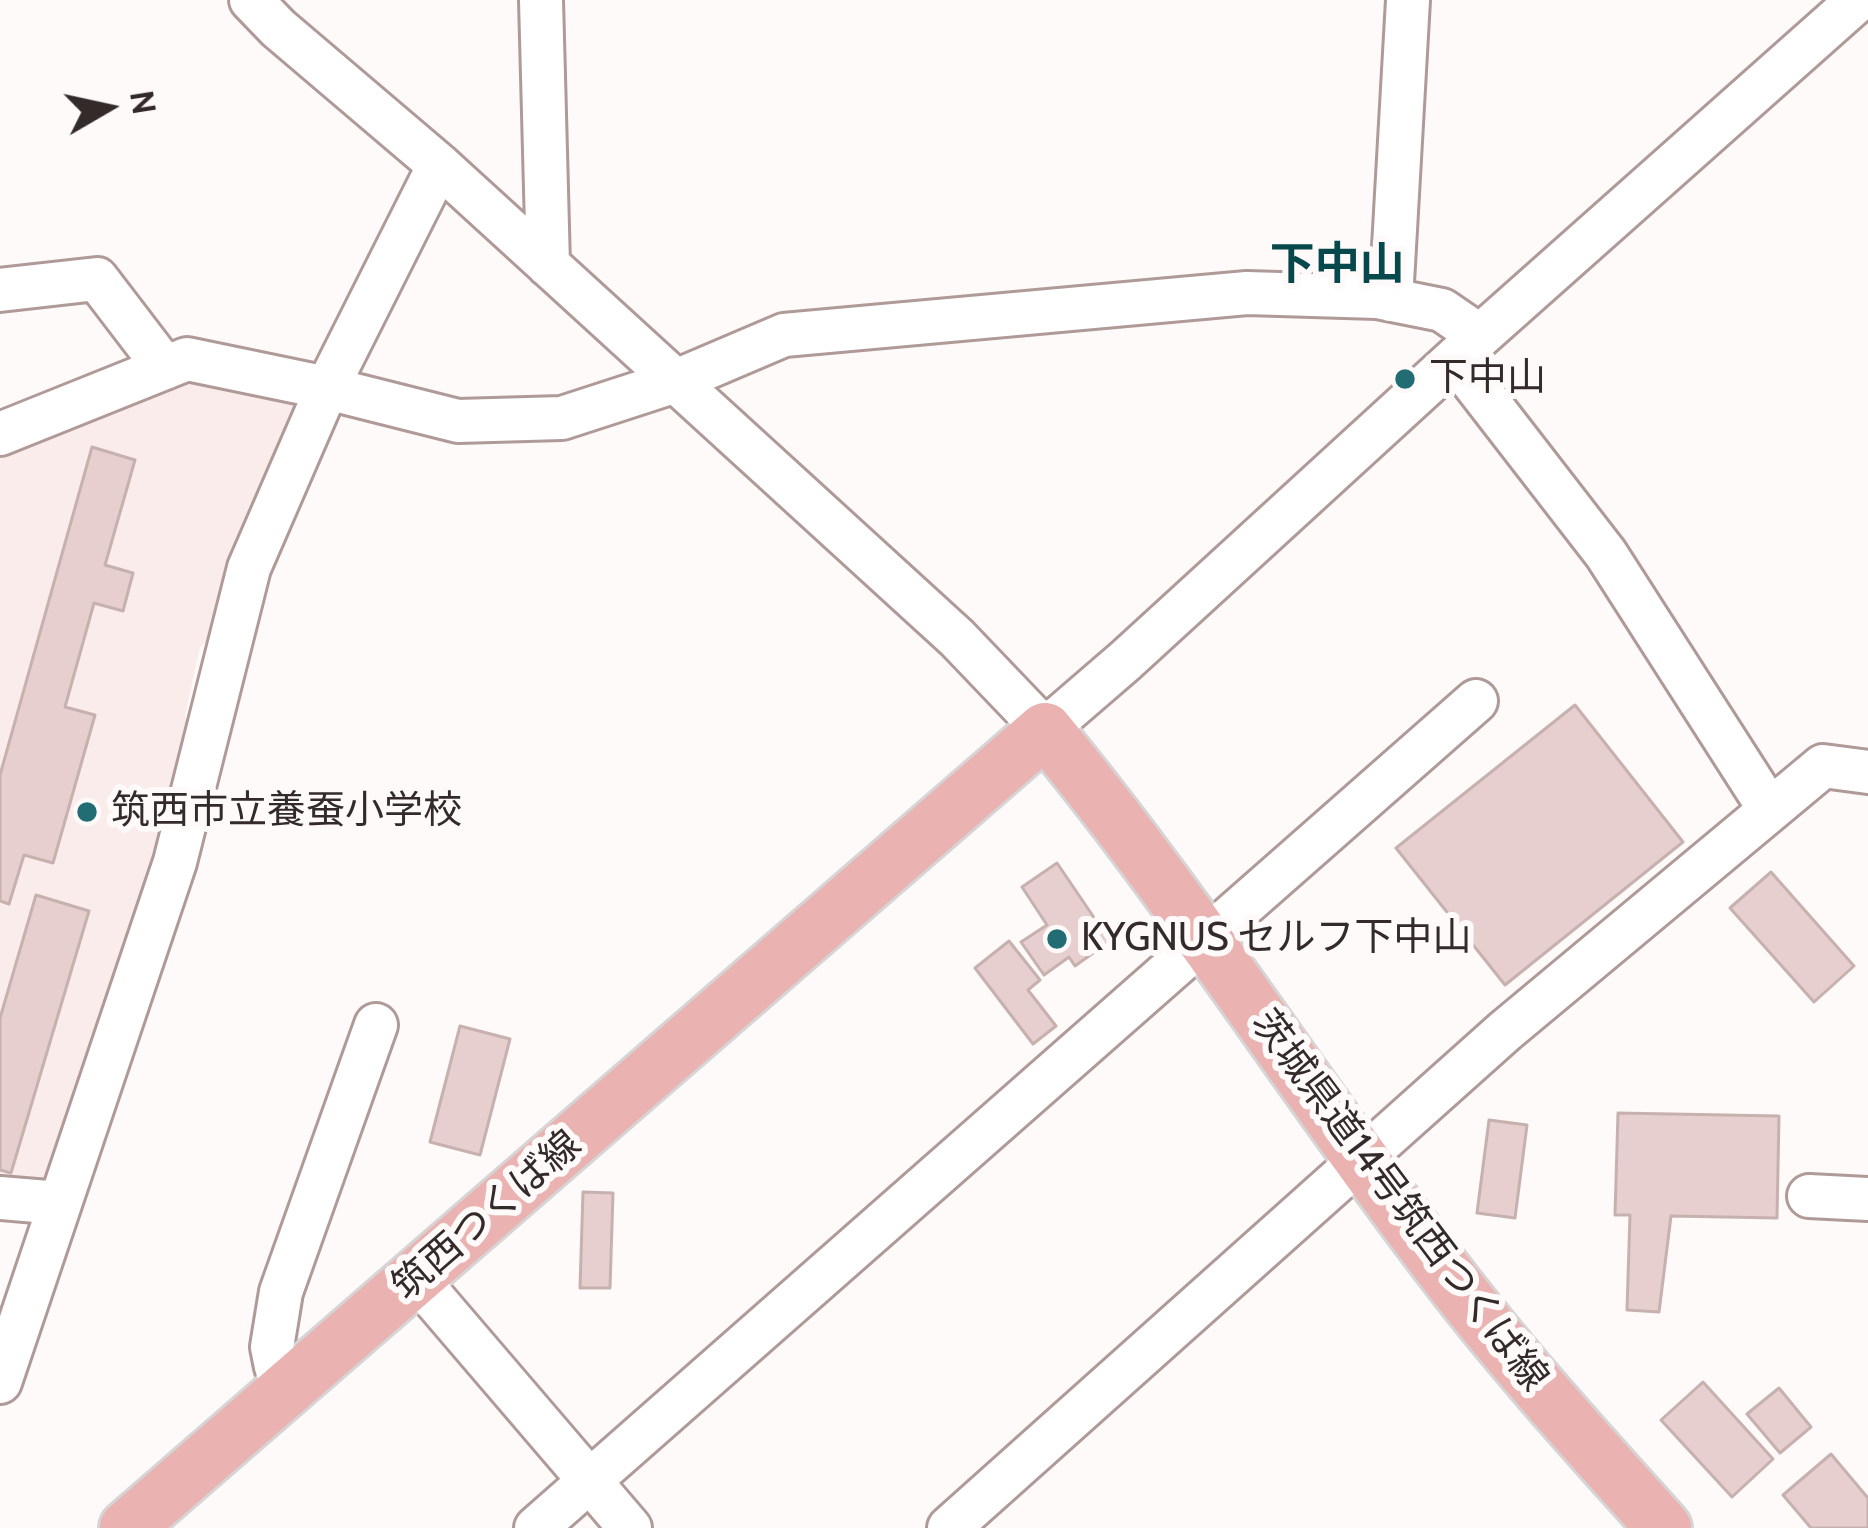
<!DOCTYPE html>
<meta charset="utf-8">
<style>
body{margin:0}
#map{position:relative;width:1868px;height:1528px;overflow:hidden;background:#fefaf9;font-family:Cabin,sans-serif}
canvas{display:block}
.north{position:absolute;left:48px;top:48px;width:120px;height:120px;-webkit-text-stroke:9px #fefaf9;paint-order:stroke;rotate:81deg;font-size:33px;font-weight:700;line-height:48px;text-align:center;color:#332a2a}
.north::after{content:'';display:block;margin:auto;width:42px;height:54px;background:#332a2a;clip-path:polygon(50% 0,100% 100%,50% 72%,0 100%)}
</style>
<div id="map">
<canvas width="1868" height="1528"></canvas>
<div class="north">N</div>
</div>
<script>
const c = document.querySelector('canvas').getContext('2d');
c.lineJoin = 'round';
function fill(path, color) { c.fillStyle = color; c.fill(path, 'evenodd'); }
function stroke(path, color, width, dash) { c.strokeStyle = color; c.lineWidth = width; c.lineCap = dash ? 'butt' : 'round'; c.setLineDash(dash || []); c.stroke(path); }
function label(font, color, halo, rows, align = 'center') {
  c.font = font + ' Cabin,"Noto Sans JP",sans-serif'; c.lineWidth = 12; c.setLineDash([]); c.textBaseline = 'middle'; c.strokeStyle = halo; c.fillStyle = color; for (const [text, x, y, turn = 0] of rows) {
    c.save(); c.translate(x, y); c.rotate((+turn || 0) * Math.PI / 180); c.textAlign = isNaN(turn) ? turn : align; if (halo) c.strokeText(text, 0, 0); c.fillText(text, 0, 0); c.restore();
  }
}
fill(new Path2D(`
 M179 380 300 398 215 634 200 647 185 716 189 723 179 756 185 764 52 1175 36 1183 0 1179V449Z`), '#faeceb');
const building = new Path2D(`
 M92 447 135 460 105 565 133 573 123 611 94 603 65 707 95 715 53 863 24 855 9 904 0 901V775Z
 M1575 705 1683 842 1505 985 1396 848Z
 M1057 863 1110 941 1075 966 1069 957 1044 975 1021 942 1047 925 1022 887Z
 M1771 872 1854 966 1814 1002 1730 908Z
 M36 895 89 911 11 1173 0 1170V1018Z
 M1009 941 1040 980 1028 990 1056 1026 1033 1044 975 968Z
 M460 1026 510 1039 480 1155 430 1142Z
 M1618 1113 1779 1116 1777 1218 1671 1216 1659 1312 1627 1310 1630 1215H1615Z
 M1489 1120 1527 1125 1515 1218 1477 1213Z
 M583 1192 613 1193 610 1288H580Z
 M1703 1382 1773 1459 1732 1497 1661 1420Z
 M1779 1388 1811 1427 1780 1453 1747 1414Z
 M1831 1454 1868 1498V1528H1811L1783 1495Z`);
fill(building, '#e6cfce');
stroke(building, '#c7b1af', 3);
const minor = new Path2D(`
 M251 0 278 28 439 165 957 638 1045 730 1125 661 1480 336 1858 0
 M541 0 548 265
 M0 290 97 279 165 368
 M1391 300 1408 0
 M1455 359 1606 554 1770 810
 M0 434 187 359 327 388 458 421 562 418 676 381 784 335 1247 293 1377 297 1442 310 1480 336
 M1809 1196 1868 1199
 M0 1198 60 1203
 M416 1278 630 1528
 M0 1382 175 862 249 568 327 388 439 165
 M291 1386 276 1367 272 1347 281 1292 376 1025
 M536 1528 1476 701
 M949 1528 1505 1031 1823 766 1868 772`);
const major = new Path2D(`
 M127 1528 1045 730C1188 903 1308 1094 1445 1272 1513 1361 1589 1445 1664 1528`);
stroke(minor, '#af9a98', 48);
stroke(major, '#d6d4d4', 60);
stroke(minor, '#fff', 42);
stroke(major, '#eab2b0', 54);
for (const [x, y, r, color] of [
 [1405,379,12,"#226d73"],
 [87,812,12,"#226d73"],
 [1057,939,12,"#226d73"]
]) { const dot = new Path2D(); dot.arc(x, y, r, 0, 2 * Math.PI); c.fillStyle = color; c.fill(dot); stroke(dot, '#fefaf9', 4.5); }
label('39px', '#332a2a', '#fefaf9', [
 ["下中山",1429,379],
 ["筑西市立養蚕小学校",111,812],
 ["KYGNUS セルフ下中山",1081,939]
], 'left');
label('39px', '#332a2a', '#fefaf9', [
 ["茨城県道14号筑西つくば線",1399,1201,53],
 ["筑西つくば線",487,1216,-41]
]);
label('bold 45px', '#07484d', '#fefaf9', [
 ["下中山",1337,266]
]);
</script>
